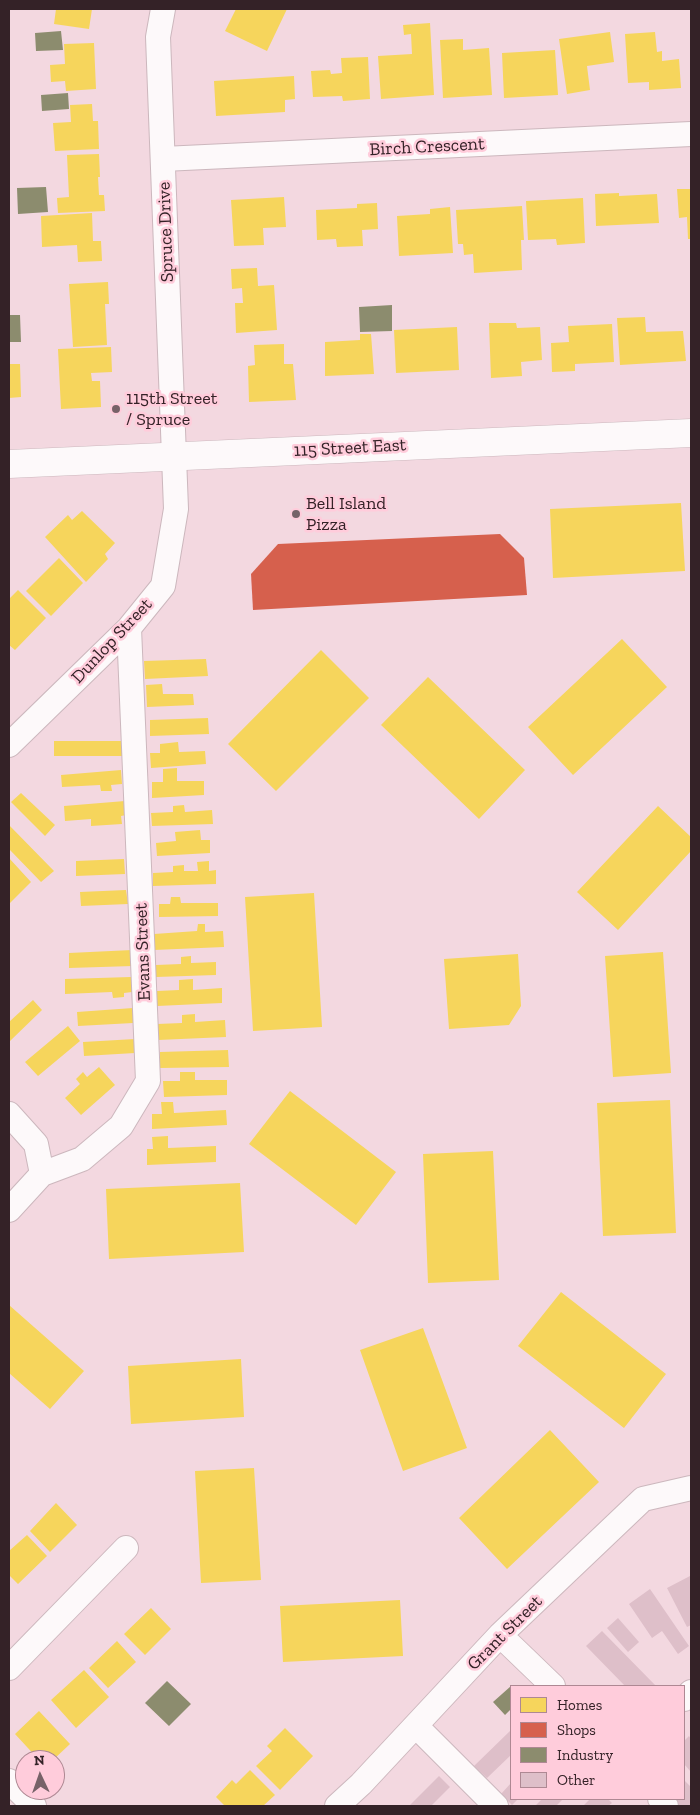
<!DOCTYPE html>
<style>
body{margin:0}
#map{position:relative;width:700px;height:1815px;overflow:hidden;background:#f3d8e0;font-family:"Zilla Slab",serif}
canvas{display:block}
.frame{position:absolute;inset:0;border:10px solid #342227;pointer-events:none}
.legend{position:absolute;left:510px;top:1685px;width:175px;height:115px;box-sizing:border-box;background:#ffccdb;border:1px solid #ae8893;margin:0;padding:6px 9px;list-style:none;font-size:15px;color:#342227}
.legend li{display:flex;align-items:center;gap:10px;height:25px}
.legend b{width:25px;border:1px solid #ae8893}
.north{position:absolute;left:15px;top:1750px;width:50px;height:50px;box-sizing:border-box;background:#ffccdb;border:1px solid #ae8893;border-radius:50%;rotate:357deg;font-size:14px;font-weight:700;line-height:20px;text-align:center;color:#342227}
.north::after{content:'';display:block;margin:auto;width:18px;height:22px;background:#776268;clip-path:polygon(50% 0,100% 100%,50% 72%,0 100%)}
</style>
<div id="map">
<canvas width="700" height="1815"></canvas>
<div class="frame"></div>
<ul class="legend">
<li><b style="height:14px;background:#f6d55c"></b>Homes</li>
<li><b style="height:14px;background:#d6604d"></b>Shops</li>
<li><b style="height:14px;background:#8c8c6e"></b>Industry</li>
<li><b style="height:14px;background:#debfc9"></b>Other</li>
</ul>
<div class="north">N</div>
</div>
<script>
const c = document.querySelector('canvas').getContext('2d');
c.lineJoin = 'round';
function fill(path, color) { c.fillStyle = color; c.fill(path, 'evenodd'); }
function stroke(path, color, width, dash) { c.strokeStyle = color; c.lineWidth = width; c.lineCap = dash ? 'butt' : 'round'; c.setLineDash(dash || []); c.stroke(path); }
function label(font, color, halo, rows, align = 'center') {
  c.font = font + ' "Zilla Slab",serif'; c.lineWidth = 5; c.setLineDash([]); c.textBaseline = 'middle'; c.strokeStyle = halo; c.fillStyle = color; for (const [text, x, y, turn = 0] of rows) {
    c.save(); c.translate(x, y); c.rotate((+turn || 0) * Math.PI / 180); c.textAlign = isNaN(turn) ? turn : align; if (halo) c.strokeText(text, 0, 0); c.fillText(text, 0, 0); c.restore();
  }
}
fill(new Path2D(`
 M56 9H92L89 29 54 24Z
 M236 9H287L267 51 225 31Z
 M430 23 434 95 381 99 378 56 412 54 411 34 404 35 403 25Z
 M610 32 614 62 587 66 590 90 567 94 559 39Z
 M655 32 657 52 662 51V61L679 59 681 88 649 90V82L628 83 625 34Z
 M463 39V50L489 48 492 95 443 98 440 40Z
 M94 43 96 89 66 91 65 81 51 82 50 65 65 64 64 44Z
 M555 50 558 95 504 98 502 53Z
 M368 57 370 99 343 101 342 96 313 97 311 71 330 70 331 74 342 73 341 58Z
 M294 76 295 99 285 100V112L216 116 214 81Z
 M92 104 93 121H98L99 149 55 151 53 123 71 122 70 105Z
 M99 154 100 177H98L99 195H104L105 211 58 213 57 198 69 197 67 155Z
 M677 189H691V239H688L687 217 679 218Z
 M619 193V196L657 194 659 223 596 226 595 194Z
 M284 197 286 227 263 228 264 245 234 246 231 200Z
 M583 198 585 243 557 245 556 239 528 240 526 201Z
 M377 203 378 229 362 230 363 246 337 247 336 239 317 240 316 210 357 208V204Z
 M522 206 524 240H521L522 270 474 273 473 254 464 255 463 244H458L456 210Z
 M450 207 453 253 399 256 397 216 430 214V209Z
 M92 213 93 241H101L102 261 78 262 77 245 42 247 41 216Z
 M257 268 258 286 274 285 277 330 236 333 235 303H243L242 288 232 289 231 269Z
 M108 282 109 304H105L107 345 73 347 69 284Z
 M645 317 646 332 683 331 686 361 620 365 617 318Z
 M489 323H516L517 328 540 327 542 360 521 362 522 376 491 378Z
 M612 324 614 362 575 364V371L552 372 551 343 569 342 568 326Z
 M457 327 459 370 396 373 394 330Z
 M360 334H371L374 374 325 376V342L360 340Z
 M284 344V364H293L296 400 249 402 248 366 255 365 254 345Z
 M111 347 112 372 91 373 92 381H100L101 407 61 409 58 349Z
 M9 364H20L21 397 9 398Z
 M681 503 685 571 553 578 550 509Z
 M82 511 115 543 105 554 108 559 86 582 45 537 68 515 72 520Z
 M59 558 83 583 51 616 26 591Z
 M18 590 46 618 15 650 9 645V599Z
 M622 639 667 687 573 775 528 727Z
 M321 650 369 698 276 791 228 744Z
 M206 659 208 676 145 679 144 661Z
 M428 677 525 770 479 819 381 725Z
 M162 684 163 694H193L194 705 147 707 146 685Z
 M208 718 209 734 150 736V720Z
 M54 741H122V756H54Z
 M178 742 179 752 205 751 206 764 151 768 150 753H160V744Z
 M177 768V781H204V795L152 798V782H163V769Z
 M121 770 122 784 111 785 112 791H101L100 785 62 787 61 775Z
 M21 793 55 825 45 836 11 802Z
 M125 801 126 815 121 816 122 824 91 826V819L65 821 64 806Z
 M184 805 185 812 212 810 213 824 152 826 151 813 173 812V806Z
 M658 806 691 837V851L618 930 577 892Z
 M9 825 54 871 41 882 9 849Z
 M200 830 201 840H210V853L157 856 156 843 176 841 175 832Z
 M9 858 31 882 9 904Z
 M124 859 125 874 76 876V861Z
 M209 861V871L216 870V884L153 886V873L173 872V866L184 865V871H198L197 862Z
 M126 890 128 904 81 906 80 892Z
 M314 893 322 1027 253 1031 245 897Z
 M171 897H180L181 903H218V916L159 917V904H170Z
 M198 924H205V932L223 931 224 947 154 950V934L197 931Z
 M132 950 133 966 69 968V953Z
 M663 952 671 1073 613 1077 605 956Z
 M518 954 521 1006 509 1025 449 1029 444 959Z
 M191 956V963L216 962V975L156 977V965L181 964V957Z
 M131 977 132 992 124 993V997L113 998 112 992 65 994V979Z
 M193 979V990L222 988V1003L157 1006V991L179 990V980Z
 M33 1000 42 1010 9 1042V1022Z
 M133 1008V1023L78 1026 77 1012Z
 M195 1014V1022L225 1020 226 1037 158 1040 157 1024 182 1023V1015Z
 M68 1026 80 1041 38 1076 25 1062Z
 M135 1039V1053L84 1056 83 1042Z
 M228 1050 229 1067 160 1068V1052Z
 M99 1067 115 1085 81 1115 65 1098 80 1084 76 1079 83 1072 87 1077Z
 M180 1072H195V1080H227V1095L164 1097 163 1081H180Z
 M290 1091 396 1172 356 1225 249 1144Z
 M670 1100 676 1233 603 1236 597 1103Z
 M161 1102H173L174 1113 226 1110 227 1125 152 1129V1114H162Z
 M168 1136V1148L216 1146V1162L147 1165V1149H153L152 1137Z
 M493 1151 499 1280 428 1283 423 1154Z
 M240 1183 244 1252 109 1259 106 1189Z
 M561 1292 666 1374 624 1428 518 1346Z
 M9 1305 84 1371 50 1409 9 1373Z
 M423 1328 467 1448 403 1471 360 1350Z
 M241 1359 244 1417 131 1424 128 1366Z
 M550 1430 599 1482 507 1569 459 1518Z
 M254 1468 261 1580 201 1583 195 1471Z
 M56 1503 77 1525 50 1552 30 1531Z
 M27 1535 47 1556 18 1584 9 1575V1551Z
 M400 1600 403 1656 283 1662 280 1606Z
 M151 1608 171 1629 145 1655 124 1634Z
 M117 1641 136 1662 108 1688 89 1668Z
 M84 1670 109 1697 76 1728 51 1700Z
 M39 1711 70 1744 53 1760H39L15 1734Z
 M285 1728 313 1756 280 1790 256 1766 272 1751 267 1746Z
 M250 1770 275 1795 263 1806H225L216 1797 232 1780 236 1784Z`), '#f6d55c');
fill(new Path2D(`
 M500 534 524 558 527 595 253 610 251 574 278 544Z`), '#d6604d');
fill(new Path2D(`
 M61 31 63 50 36 51 35 33Z
 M68 93 69 109 42 111 41 95Z
 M46 187 48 212 18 214 17 188Z
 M392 305V331L360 332 359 307Z
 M9 315H20L21 342H9Z
 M167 1681 191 1704 169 1726 145 1703Z
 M511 1686V1709L505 1715 493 1702Z`), '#8c8c6e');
fill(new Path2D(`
 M690 1576 691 1625 687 1627 667 1588Z
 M650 1589 689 1646 678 1654 662 1631 652 1638 629 1604Z
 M618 1618 639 1642 628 1652 607 1628Z
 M602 1631 656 1686H625L586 1646Z
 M511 1730V1755L487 1778 474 1766Z
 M689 1736 691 1739V1772L684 1764V1741Z
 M439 1776 450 1787 431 1806H409Z
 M684 1780 691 1787V1806H680L672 1799H684Z
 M511 1783V1799H518L512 1805 501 1794Z
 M542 1799H563L556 1806H535Z
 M590 1799H608L612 1803 608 1806H583Z`), '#debfc9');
const minor = new Path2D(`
 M163 159 691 134
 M9 745 129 628 163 586 176 509 158 37 163 9
 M9 1114 36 1144 42 1174
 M9 1210 42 1174 82 1159 121 1126 148 1081 129 628
 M500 1635 553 1686
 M9 1668 126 1548
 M684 1699 691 1692
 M416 1726 496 1806
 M9 1781 34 1806
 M660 1799 666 1806
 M337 1806 361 1784 500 1635 643 1499 691 1488`);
const tertiary = new Path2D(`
 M9 464 691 433`);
stroke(minor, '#ccb7bd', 26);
stroke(tertiary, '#ccb7bd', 29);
stroke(minor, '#fdf9fa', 24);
stroke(tertiary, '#fdf9fa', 28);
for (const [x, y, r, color] of [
 [116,409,5,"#776268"],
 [296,514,5,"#776268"]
]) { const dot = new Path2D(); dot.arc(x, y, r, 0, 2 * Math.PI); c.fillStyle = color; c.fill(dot); stroke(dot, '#ffccdb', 2); }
label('18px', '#342227', '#ffccdb', [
 ["Birch Crescent",427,147,-3],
 ["Spruce Drive",166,232,-92],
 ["115 Street East",350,448,-3],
 ["Dunlop Street",112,641,-47],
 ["Evans Street",143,952,-92],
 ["Grant Street",505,1633,-45]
]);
label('18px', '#342227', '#ffccdb', [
 ["115th Street",126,399],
 ["/ Spruce",126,420],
 ["Bell Island",306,504],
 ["Pizza",306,525]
], 'left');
</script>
